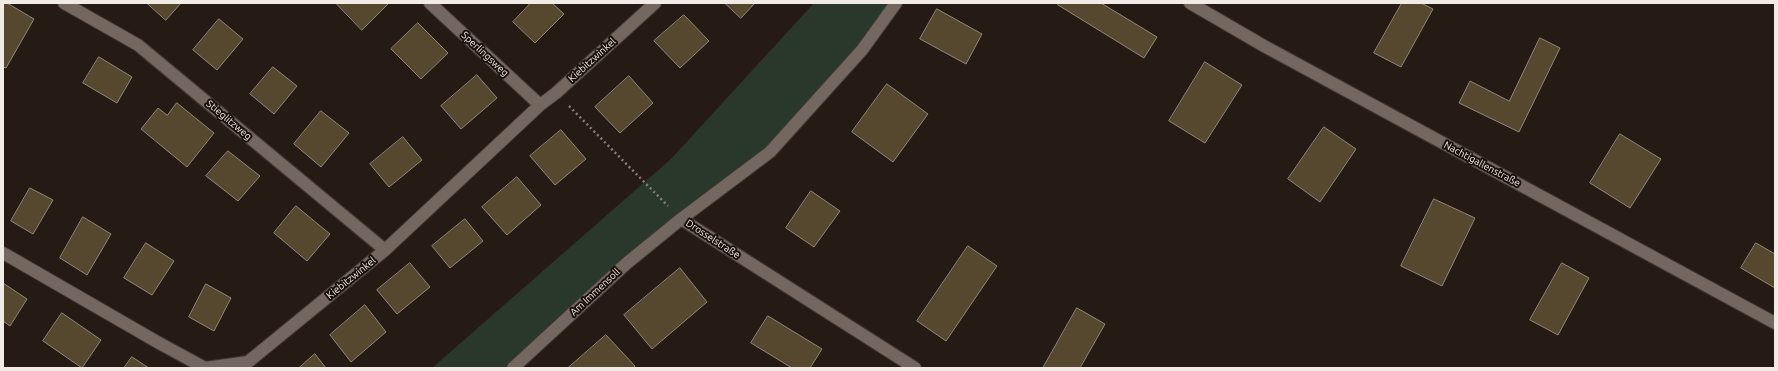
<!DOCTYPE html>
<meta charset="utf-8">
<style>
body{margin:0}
#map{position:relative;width:1778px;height:371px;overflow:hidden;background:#251a14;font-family:Ubuntu,sans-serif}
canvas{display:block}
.frame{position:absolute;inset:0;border:4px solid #f2eae5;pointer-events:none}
</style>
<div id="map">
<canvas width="1778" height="371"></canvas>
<div class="frame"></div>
</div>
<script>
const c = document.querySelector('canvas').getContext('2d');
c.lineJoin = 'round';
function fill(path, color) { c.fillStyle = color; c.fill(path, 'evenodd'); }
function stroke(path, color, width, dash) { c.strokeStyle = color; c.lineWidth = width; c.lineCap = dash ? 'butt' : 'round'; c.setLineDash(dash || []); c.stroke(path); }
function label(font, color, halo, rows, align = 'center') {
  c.font = font + ' Ubuntu,sans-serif'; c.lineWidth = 4; c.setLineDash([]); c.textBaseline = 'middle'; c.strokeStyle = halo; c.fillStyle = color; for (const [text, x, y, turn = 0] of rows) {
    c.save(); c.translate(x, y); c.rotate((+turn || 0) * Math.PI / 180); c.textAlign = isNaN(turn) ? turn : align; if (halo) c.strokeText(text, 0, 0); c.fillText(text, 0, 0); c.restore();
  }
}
fill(new Path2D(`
 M814 3H896L770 152 681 219 513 368H432L671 159Z`), '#2a382b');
const building = new Path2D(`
 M4 3H7L34 19 6 68 3 67Z
 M147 3H181L166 20Z
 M336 3H389L362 30Z
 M531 3H552L564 14 535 43 513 22Z
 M725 3H755L741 18Z
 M1059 3H1101L1157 37 1144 58 1058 5Z
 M1402 3H1421L1433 9 1401 67 1374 53Z
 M937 9 982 34 966 64 920 39Z
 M684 15 709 41 680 68 654 41Z
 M219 19 243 39 217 70 193 50Z
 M418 23 448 53 421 79 391 49Z
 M1540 38 1560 48 1519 132 1459 103 1470 81 1509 101Z
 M99 57 132 77 117 103 83 83Z
 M1205 62 1242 85 1205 143 1169 121Z
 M273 67 297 86 274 114 250 94Z
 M477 75 497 98 461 129 441 106Z
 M629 76 653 103 620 133 595 107Z
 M887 84 928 114 893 162 852 132Z
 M177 103 214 133 187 167 141 129 158 108 167 115Z
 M321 111 349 133 321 167 294 144Z
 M1324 127 1356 149 1320 202 1288 179Z
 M561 130 586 159 555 185 530 156Z
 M1620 134 1661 159 1630 208 1590 183Z
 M403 137 422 160 389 187 370 164Z
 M228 151 260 176 238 201 206 176Z
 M517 177 541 205 507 235 482 207Z
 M30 188 53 200 33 234 11 221Z
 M811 191 840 211 814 247 786 228Z
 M1434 199 1475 218 1442 286 1401 266Z
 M296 206 330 234 307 261 274 233Z
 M83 217 111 234 87 275 60 258Z
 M465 219 483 241 450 268 432 246Z
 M146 243 174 261 152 295 124 278Z
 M1756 243 1775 254V288L1741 268Z
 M968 246 997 266 946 341 917 321Z
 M410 263 430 287 397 314 377 290Z
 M1562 263 1589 278 1558 335 1530 320Z
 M680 268 707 302 652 349 624 315Z
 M3 283 27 299 10 326 3 321Z
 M206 284 231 298 214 331 189 317Z
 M365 305 386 332 351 362 330 335Z
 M1077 308 1105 324 1080 368H1043Z
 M62 313 101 340 82 368 43 341Z
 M768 316 822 349 810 368H792L751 343Z
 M606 335 635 366 633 368H568Z
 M315 354 326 368H299Z
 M132 357 149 368H124Z`);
fill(building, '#56472f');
stroke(building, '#90887b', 1);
const minor = new Path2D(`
 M64 3 138 45 385 250
 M430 3 540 105
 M1190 3 1264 46 1775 323
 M681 219 915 368
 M3 253 159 343 205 368 248 362 385 250 540 105 556 93 655 3
 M513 368 627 263 681 219 770 152 862 50 896 3`);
stroke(minor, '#403734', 14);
stroke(new Path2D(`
 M569 106 668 206`), '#897f79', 2.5, [2, 3]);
stroke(minor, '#74675f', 12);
label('10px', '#f2eae5', '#1b110b', [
 ["Sperlingsweg",485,54,43],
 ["Kiebitzwinkel",592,60,-42],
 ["Stieglitzweg",229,120,40],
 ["Nachtigallenstraße",1482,164,28],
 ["Drosselstraße",713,239,33],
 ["Kiebitzwinkel",351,278,-39],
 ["Am Immensoll",595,292,-43]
]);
</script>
